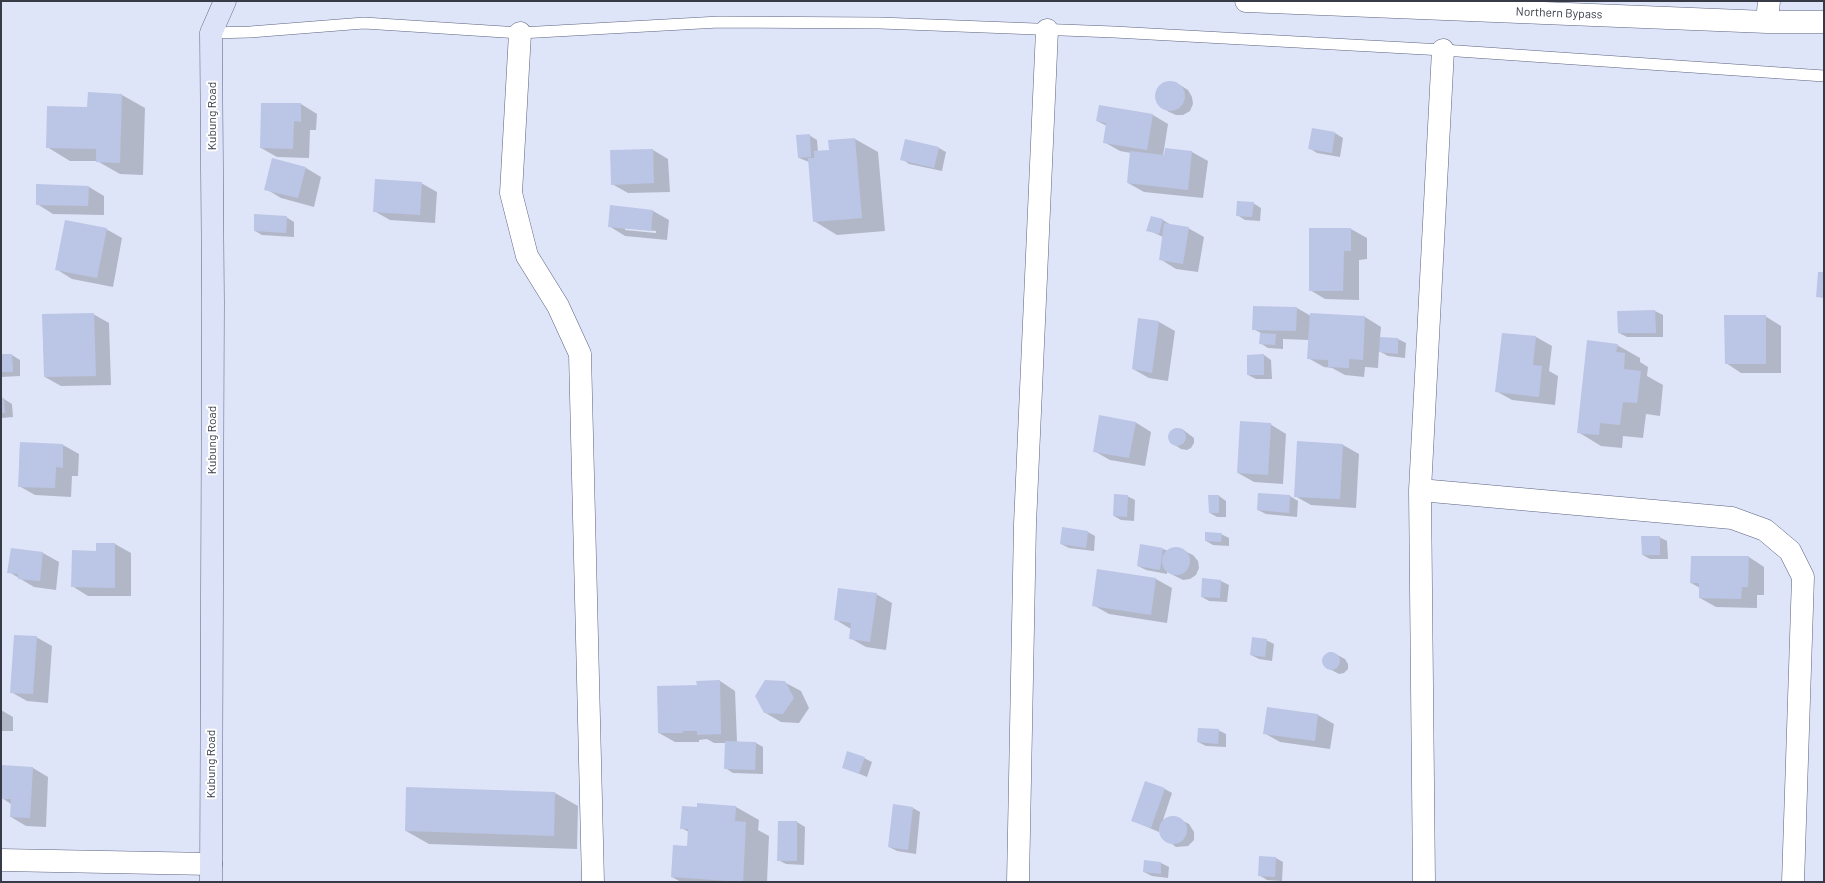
<!DOCTYPE html>
<style>
body{margin:0}
#map{position:relative;width:1825px;height:883px;overflow:hidden;background:#dfe5f9;font-family:Barlow,sans-serif}
canvas{display:block}
.frame{position:absolute;inset:0;border:2px solid #373b48;pointer-events:none}
</style>
<div id="map">
<canvas width="1825" height="883"></canvas>
<div class="frame"></div>
</div>
<script>
const c = document.querySelector('canvas').getContext('2d');
c.lineJoin = 'round';
function fill(path, color) { c.fillStyle = color; c.fill(path, 'evenodd'); }
function stroke(path, color, width, dash) { c.strokeStyle = color; c.lineWidth = width; c.lineCap = dash ? 'butt' : 'round'; c.setLineDash(dash || []); c.stroke(path); }
function label(font, color, halo, rows, align = 'center') {
  c.font = font + ' Barlow,sans-serif'; c.lineWidth = 4; c.setLineDash([]); c.textBaseline = 'middle'; c.strokeStyle = halo; c.fillStyle = color; for (const [text, x, y, turn = 0] of rows) {
    c.save(); c.translate(x, y); c.rotate((+turn || 0) * Math.PI / 180); c.textAlign = isNaN(turn) ? turn : align; if (halo) c.strokeText(text, 0, 0); c.fillText(text, 0, 0); c.restore();
  }
}
fill(new Path2D(`
 M1166 82H1173L1180 85 1188 90 1192 97 1193 104 1190 111 1183 115H1176L1169 112 1161 107 1156 101V93L1159 86Z
 M122 95 145 108 143 175 120 174 97 161H70L47 147 88 108Z
 M262 104H301L317 114 316 130H310L309 158 277 157 261 148Z
 M1153 115 1168 124 1163 156 1192 152 1208 161 1203 198 1144 192 1128 183 1131 153 1120 151 1104 142 1107 126 1097 121Z
 M1313 129 1335 133 1343 138 1340 157 1317 153 1309 148Z
 M809 135 817 140 818 152 830 151 855 139 878 152 885 231 837 235 814 221 809 162 799 158Z
 M939 148 946 152 942 171 909 164 902 159Z
 M653 150 668 159 670 192 628 193 612 184Z
 M306 168 321 177 314 207 281 198 266 189Z
 M421 183 437 192 435 223 390 220 374 211Z
 M89 187 104 196V215L53 214 37 204Z
 M1253 203 1261 208 1260 221 1245 220 1237 215Z
 M653 211 669 220 667 240 625 236 609 226ZM625 228 656 231V233L625 230Z
 M286 217 294 222V237L262 235 255 231Z
 M1152 217 1163 220 1171 225 1188 228 1204 237 1198 272 1176 269 1160 259 1163 237 1148 230Z
 M106 229 122 238 113 287 72 279 56 269Z
 M1351 229 1367 238V259L1359 260V300L1325 299 1310 290Z
 M1297 308 1311 316V314L1365 317 1381 327 1380 338 1398 339 1406 343 1405 358 1388 356 1379 351 1378 368 1365 367 1364 377 1345 375 1332 368 1324 367 1308 358 1309 340 1283 339V349L1268 348 1260 343 1261 333 1253 329Z
 M1655 311 1663 315V337H1627L1619 333 1618 312Z
 M93 314 109 323 111 385 61 386 45 377Z
 M1765 316 1781 326V373H1741L1726 363Z
 M1139 320 1159 322 1175 331 1168 381 1149 378 1133 369Z
 M1503 334 1536 337 1552 346 1549 371 1558 376 1555 405 1512 400 1496 391Z
 M1617 345 1640 358V362L1648 367 1647 376 1663 385 1660 416 1646 414 1643 438 1623 436 1622 448 1601 446 1578 432Z
 M1 355H12L20 360V376L1 377Z
 M1264 355 1271 360 1272 379H1256L1248 375Z
 M1 399H4L12 404 13 417 1 418Z
 M1135 422 1151 432 1145 466 1110 460 1094 451Z
 M1270 424 1286 434 1283 484 1254 482 1238 473Z
 M1176 428 1182 429 1194 438V443L1191 448 1187 450 1181 449 1169 441V435L1171 431Z
 M1298 442 1343 445 1359 454 1356 508 1311 505 1295 496Z
 M20 443 63 445 79 454 78 476H72L71 497 35 495 19 486Z
 M1259 494 1290 496 1298 501 1297 517 1266 514 1258 510Z
 M1127 496 1135 500 1134 521 1121 520 1114 516Z
 M1219 496 1226 501V517H1217L1210 513Z
 M1088 532 1095 536 1094 551 1069 548 1061 544Z
 M1221 534 1229 538V546L1213 545 1206 541Z
 M1659 537 1667 541 1668 559H1650L1643 555Z
 M97 544H115L131 553V596H88L72 586 97 552Z
 M1178 548 1193 555 1198 561 1199 568 1196 575 1190 579 1183 580 1167 572V574L1146 570 1138 566 1163 549 1168 551Z
 M12 549 43 553 59 562 56 590 34 587 9 572Z
 M1749 557 1764 567V595H1757V608L1716 607 1700 598V588L1691 583Z
 M1098 570 1156 579 1172 588 1167 623 1109 614 1093 605Z
 M1203 579 1221 581 1229 585 1227 602 1209 601 1202 597Z
 M876 594 892 603 886 650 866 647 850 638 851 629 836 620Z
 M36 637 52 646 48 703 27 701 11 692Z
 M1266 640 1274 644 1272 661 1259 659 1251 655Z
 M1332 652 1345 659 1348 664V669L1344 673 1339 674 1326 667 1323 662 1324 657 1327 653Z
 M720 681 735 691 737 742 756 743 763 747V774L733 773 725 768 726 743H714L707 739 699 740V742H675L659 733 698 686Z
 M784 682 801 691 809 708 799 723 781 722 764 712Z
 M1 710 13 717V731H2L1 754Z
 M1318 715 1334 724 1330 749 1280 742 1264 733Z
 M1218 730 1226 734V747L1206 746 1198 742Z
 M864 758 872 762 867 777 843 767Z
 M1 766 33 768 48 777 46 827 26 826 11 817V804L2 798Z
 M1165 789 1172 793 1163 820 1173 816 1189 824 1194 832V840L1188 846 1176 847 1162 836 1160 827 1159 832 1133 821Z
 M555 793 578 806 577 849 429 844 406 831Z
 M736 807 759 820 758 830 769 836 767 882H681L672 877 688 847 689 832 681 828 698 808Z
 M913 808 920 812 916 854 897 851 889 847Z
 M779 822H797L805 827 804 865 786 864 778 860Z
 M1276 858 1283 862 1282 881 1267 880 1259 875Z
 M1161 863 1169 867 1168 878 1152 876 1144 872Z`), '#0003');
fill(new Path2D(`
 M1155 96a15 15 0 1 1 30 0a15 15 0 1 1-30 0Z
 M88 92 122 94 120 163 96 162V149L46 148 47 106 87 107Z
 M261 103H301V122L294 121 293 149 260 148Z
 M1099 105 1153 114 1147 150 1103 143 1106 123 1096 121Z
 M1312 128 1335 132 1332 153 1308 149Z
 M810 134 811 157 798 158 796 135Z
 M855 138 862 218 813 222 808 158H814V151L829 150 828 140Z
 M905 139 939 147 934 168 900 160Z
 M1165 148 1192 151 1188 190 1127 183 1130 151 1164 155Z
 M653 149 654 183 611 185 610 150Z
 M272 158 306 167 298 198 264 190Z
 M375 179 422 182 420 215 373 212Z
 M36 184 89 186 88 206 36 205Z
 M1237 201 1254 202 1252 217 1236 216Z
 M610 205 653 210 651 231 608 227Z
 M254 214 287 216 286 233 254 231Z
 M1151 216 1163 219 1159 234 1146 231Z
 M65 220 107 228 97 278 55 270Z
 M1164 223 1189 227 1183 264 1159 260Z
 M1309 228H1351V251H1344L1343 291H1309Z
 M1818 272H1824V298L1816 297Z
 M1253 306 1297 307 1296 331 1252 330Z
 M1655 310 1656 333H1618L1617 311Z
 M94 313 96 376 44 377 42 314Z
 M1310 313 1365 316 1363 360 1349 359V368L1328 367V360L1307 359Z
 M1724 315H1766V364H1725Z
 M1138 318 1159 321 1152 373 1132 369Z
 M1260 333 1276 334 1275 345 1259 344Z
 M1502 333 1536 336 1533 365 1542 366 1539 397 1495 392Z
 M1380 337 1398 338V354L1379 352Z
 M1587 340 1618 344 1616 352 1625 353 1624 369 1641 371 1637 403 1623 402 1620 425 1600 423 1599 435 1577 433Z
 M1 354H12L13 372H1Z
 M1264 354V375H1247V355Z
 M1 398H4L5 413H1Z
 M1099 415 1136 422 1129 458 1093 452Z
 M1240 421 1271 423 1268 475 1237 473Z
 M1168 437a9 9 0 1 1 18 0a9 9 0 1 1-18 0Z
 M1297 441 1343 444 1340 499 1294 497Z
 M20 442 63 444V468L56 467 55 488 18 487Z
 M1258 493 1290 495 1289 513 1257 510Z
 M1114 494 1128 495 1127 517 1113 516Z
 M1208 495H1219V513H1209Z
 M1062 527 1088 531 1086 548 1060 544Z
 M1205 532 1222 533 1221 542 1205 541Z
 M1641 536H1660V555H1642Z
 M96 543H115V588L71 587 72 550 96 551Z
 M1140 544 1163 548 1160 570 1137 566Z
 M1162 561a14 14 0 1 1 28 0a14 14 0 1 1-28 0Z
 M11 548 43 552 40 581 18 579V574L7 573Z
 M1691 556H1749L1748 587H1742L1741 599 1699 598V583H1690Z
 M1097 569 1156 578 1151 615 1092 606Z
 M1202 578 1221 580 1220 598 1201 597Z
 M838 588 877 593 870 642 849 639 851 623 834 620Z
 M14 635 37 636 33 694 10 693Z
 M1252 637 1267 639 1265 657 1250 655Z
 M1322 661a9 9 0 1 1 18 0a9 9 0 1 1-18 0Z
 M720 680 721 734 697 735V731H683V733H658L657 686 697 685 696 681Z
 M765 680 785 681 794 698 783 714 764 713 755 696Z
 M1267 707 1318 714 1315 741 1263 734Z
 M1198 728 1219 729 1218 744 1197 742Z
 M725 741 756 742 755 770 724 769Z
 M847 751 865 757 859 774 842 768Z
 M1 765 33 767 30 818 10 817 11 799H1Z
 M1145 781 1165 788 1151 828 1131 821Z
 M406 787 555 792 554 836 405 831Z
 M697 803 736 806 735 821 746 822 743 882 671 877 673 845 687 846 688 829H680L682 806 697 807Z
 M893 804 913 807 908 850 888 847Z
 M1159 830a14 14 0 1 1 28 0a14 14 0 1 1-28 0Z
 M778 821H797V861H777Z
 M1259 856 1276 857 1275 877 1258 876Z
 M1144 860 1161 862V874L1143 872Z`), '#bbc5e5');
const lane = new Path2D(`
 M211 33 250 32 364 23 520 33 719 22 880 23 1114 32 1443 50 1824 76`);
const street = new Path2D(`
 M1246 1 1767 22H1824
 M1767 22 1769 1
 M520 33 511 193 527 256 558 306 580 354 593 882
 M1420 490 1732 518 1765 530 1790 551 1803 577 1793 882
 M1 860 211 864
 M1018 882 1025 524 1047 30
 M1424 882 1420 490 1443 50`);
const secondary = new Path2D(`
 M211 882 213 303 211 33 225 1`);
stroke(lane, '#5a627f', 12);
stroke(street, '#5a627f', 23);
stroke(secondary, '#5a627f', 23);
stroke(lane, '#fff', 11);
stroke(street, '#fff', 22);
stroke(secondary, '#dce2f7', 22);
label('12px', '#373b48', '#fff', [
 ["Northern Bypass",1559,13,2],
 ["Kubung Road",212,116,-90],
 ["Kubung Road",212,440,-90],
 ["Kubung Road",211,764,-90]
]);
</script>
